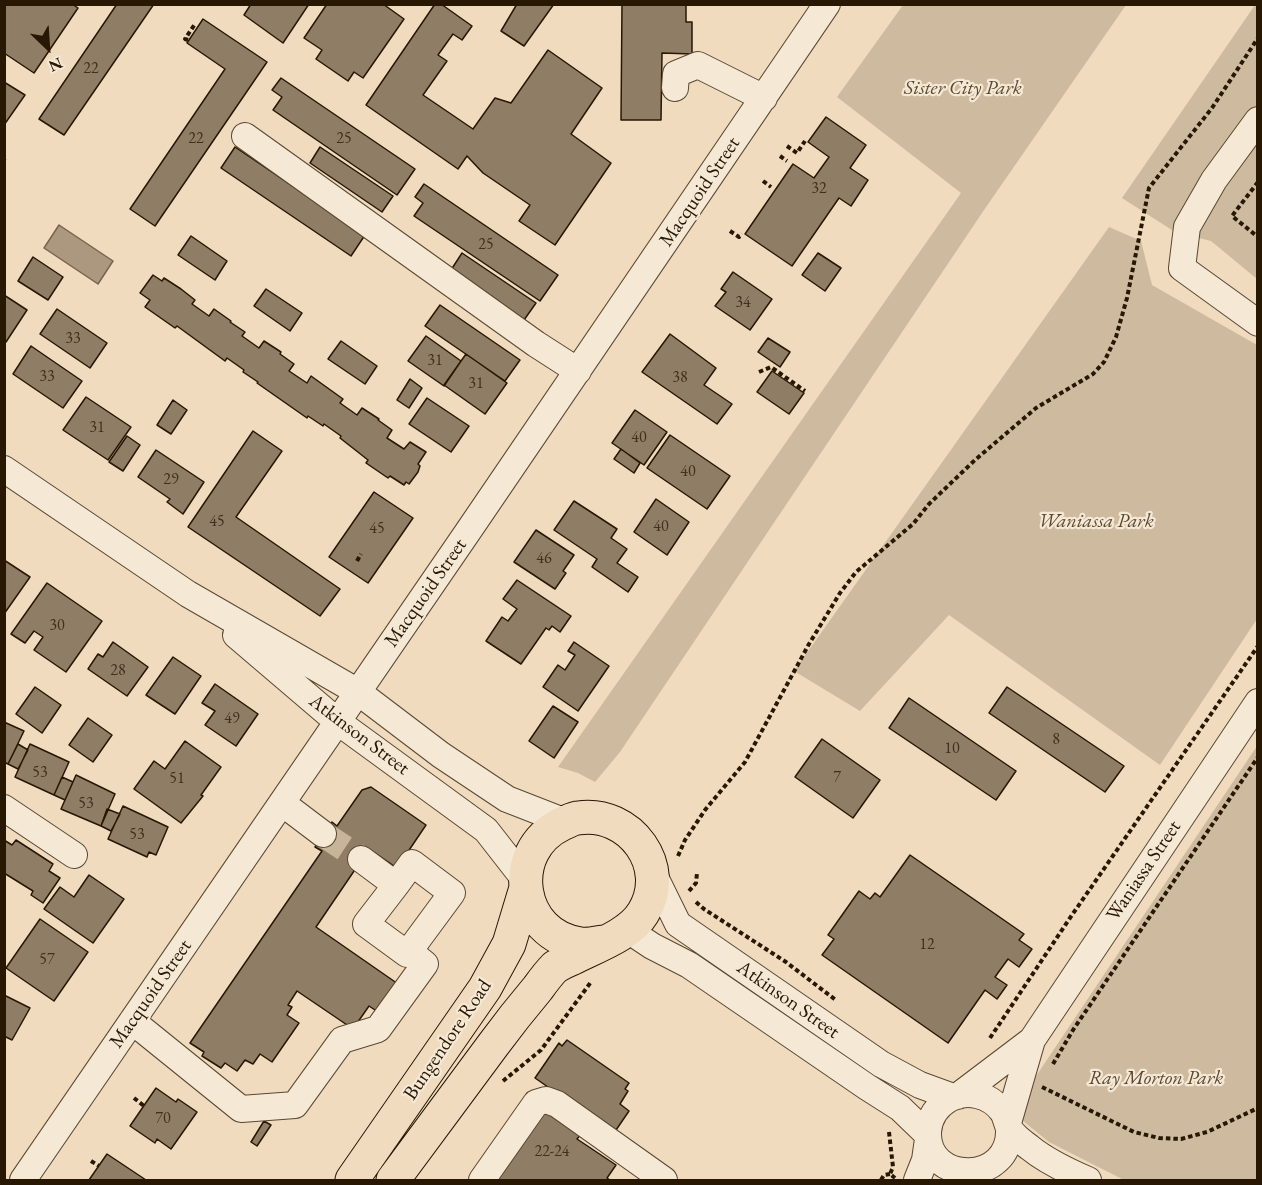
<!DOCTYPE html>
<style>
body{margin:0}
#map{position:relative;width:1262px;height:1185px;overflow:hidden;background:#f0dbbf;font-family:"EB Garamond",serif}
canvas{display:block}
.frame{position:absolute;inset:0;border:6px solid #271703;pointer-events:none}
.north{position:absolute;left:18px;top:18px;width:60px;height:60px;-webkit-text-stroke:4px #f5e8d5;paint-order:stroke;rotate:155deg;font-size:16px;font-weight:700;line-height:24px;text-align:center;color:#271703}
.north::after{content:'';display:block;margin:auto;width:21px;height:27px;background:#271703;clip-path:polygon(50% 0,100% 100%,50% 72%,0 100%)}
</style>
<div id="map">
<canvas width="1262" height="1185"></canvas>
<div class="frame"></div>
<div class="north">N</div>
</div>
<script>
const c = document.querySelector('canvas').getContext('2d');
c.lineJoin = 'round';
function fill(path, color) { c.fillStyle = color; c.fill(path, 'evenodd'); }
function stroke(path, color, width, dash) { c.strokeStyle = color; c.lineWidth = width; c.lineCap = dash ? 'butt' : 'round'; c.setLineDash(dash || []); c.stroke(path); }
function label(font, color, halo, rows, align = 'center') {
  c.font = font + ' "EB Garamond",serif'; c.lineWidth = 4.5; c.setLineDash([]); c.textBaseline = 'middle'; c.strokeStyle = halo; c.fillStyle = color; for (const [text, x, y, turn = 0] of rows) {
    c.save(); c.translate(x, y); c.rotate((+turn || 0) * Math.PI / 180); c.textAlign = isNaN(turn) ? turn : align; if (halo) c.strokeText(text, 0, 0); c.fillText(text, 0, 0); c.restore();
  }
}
fill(new Path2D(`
 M903 5H1126L984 210 620 752 595 782 578 773 558 767 961 193 837 97Z
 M1255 5H1257V279L1211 241 1175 232 1122 198Z
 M1109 227 1141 241 1152 285 1257 345V619L1160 765 949 615 860 711 794 671Z
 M1257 746V1180L1122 1179 1049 1142 1012 1112Z`), '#ceba9f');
const water = new Path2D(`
 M59 225 113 261 98 284 44 248Z`);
fill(water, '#ac987f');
stroke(water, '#77644d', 1.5);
const building = new Path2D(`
 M4 4H72L78 8 34 73 4 53Z
 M117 4H154L64 135 39 119Z
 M251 4H309L283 43 244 15Z
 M327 4H383L404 19 363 78 354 72 348 81 316 59 322 50 304 38Z
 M435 4H441L472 26 462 40 453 34 438 55 447 61 423 95 473 129 495 98 511 103 548 50 602 88 571 134 611 163 555 245 519 221 530 205 483 173 467 156 458 169 366 105Z
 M517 4H554L524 46 501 31Z
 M622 4H686V22H692V54L662 53 661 120H621Z
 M203 19 267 62 155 226 130 209 225 69 187 43Z
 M281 78 415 169 397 195 273 110 282 97 272 90Z
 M4 82 25 95 4 125Z
 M826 117 866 145 850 168 868 180 851 206 839 198 792 266 745 234 793 164 814 178 829 157 808 142Z
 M235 147 365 235 351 256 221 168Z
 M320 147 393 196 382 212 310 163Z
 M424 184 558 275 540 301 414 216 423 203 415 197Z
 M191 236 227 261 215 280 178 255Z
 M462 253 536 303 524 320 451 270Z
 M818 253 841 268 825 291 802 275Z
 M33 257 63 277 48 300 18 281Z
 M733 272 772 299 750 330 715 306 726 292 721 289Z
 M153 275 162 281 164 278 181 289 195 300 192 304 209 316 214 309 231 321 230 322 245 332 242 336 259 348 264 341 281 352 280 354 294 364 289 371 307 383 311 376 343 399 340 403 357 415 362 408 379 419 378 420 392 430 387 438 404 449 410 442 426 452 418 464 420 466 418 472 409 484 406 482 404 485 390 476 388 478 366 463 368 460 340 438 341 436 324 424 323 426 308 416 307 418 257 383 258 382 243 372 244 370 227 358 225 361 177 326 175 328 145 307 150 300 140 293Z
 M266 289 302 313 290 331 254 306Z
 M4 295 27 310 6 342 4 341Z
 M440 305 520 360 505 381 425 326Z
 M57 309 107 343 90 368 40 334Z
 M670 334 716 368 704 385 732 404 717 424 642 372Z
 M426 336 461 361 444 386 408 361Z
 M768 338 790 352 780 367 758 352Z
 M341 341 377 366 365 384 328 359Z
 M31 346 82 381 63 408 13 374Z
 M466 354 507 383 485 414 444 385Z
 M772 371 804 393 789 414 757 392Z
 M410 379 422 388 409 408 397 400Z
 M86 397 131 427 108 460 63 430Z
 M427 398 469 426 451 452 409 424Z
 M173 400 187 410 171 434 157 425Z
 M635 410 667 432 644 465 612 443Z
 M253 431 282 451 236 517 340 589 320 616 188 527Z
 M670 435 730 476 707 509 647 468Z
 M127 436 140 445 123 471 109 462Z
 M621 449 640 463 634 473 614 459Z
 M156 450 204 482 183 514 167 502 170 499 138 477Z
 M374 492 413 518 368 583 329 557Z
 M656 499 689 522 667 555 634 532Z
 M574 501 617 529 611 538 627 549 617 563 638 577 628 592 592 567 597 559 554 530Z
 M536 530 574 555 563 571 566 573 555 589 514 562Z
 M4 560 30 577 4 614Z
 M517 580 571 616 560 632 552 626 549 630 546 628 521 664 486 641 502 617 508 621 517 609 503 599Z
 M47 583 102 621 66 672 34 650 43 637 34 631 25 643 11 634Z
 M113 642 148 667 127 696 88 669 98 654 103 657Z
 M574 642 609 666 578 711 543 687 558 665 565 670 575 655 568 651Z
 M173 657 201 676 175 714 146 695Z
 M215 684 258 714 236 746 205 725 215 711 202 703Z
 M35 687 61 705 42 733 16 714Z
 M1007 687 1124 766 1105 792 989 713Z
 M909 698 1016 771 996 800 889 728Z
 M553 706 578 722 554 758 529 741Z
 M88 718 112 735 93 762 69 745Z
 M4 722 24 731 8 764 4 762Z
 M822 739 880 780 853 818 795 777Z
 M185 741 221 767 201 795 203 796 181 823 134 789 154 761 165 769Z
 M18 744 28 750 18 769 8 764Z
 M30 744 69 762 54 795 15 777Z
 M76 775 115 794 101 826 61 809Z
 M62 777 73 782 65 800 54 795Z
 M371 787 426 825 397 868 369 849 316 927 401 986 381 1014 369 1006 353 1029 297 991 288 1005 292 1007 287 1015 299 1023 272 1062 260 1054 253 1064 245 1060 237 1071 225 1063 221 1068 202 1056 204 1052 190 1043 322 851 315 847 332 822 337 826 362 790Z
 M123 806 168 827 156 855 149 852 147 857 108 839Z
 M107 809 120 814 111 831 101 826Z
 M4 840 12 845 16 840 53 864 49 871 60 878 43 903 31 895 33 891 4 873Z
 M910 855 1024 934 1019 940 1032 949 1019 967 1008 959 995 977 1007 985 997 999 985 990 948 1043 822 955 834 939 828 935 859 891 870 899 875 893 880 897Z
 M89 875 124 899 93 943 44 909 60 887 74 897Z
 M40 919 88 952 54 1001 6 968Z
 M4 995 30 1008 12 1040 4 1036Z
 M567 1040 629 1083 625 1089 628 1091 620 1104 629 1111 614 1133 535 1078 559 1043 562 1046Z
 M156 1088 176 1102 178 1099 197 1112 171 1149 157 1139 155 1143 130 1126Z
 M539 1107 582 1133 577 1139 616 1165 607 1178 610 1180H494Z
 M264 1121 271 1125 257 1146 251 1142Z
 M107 1154 146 1180H89Z`);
fill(building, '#907d65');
stroke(building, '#271703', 1.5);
stroke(new Path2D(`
 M323 834 361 859`), '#c8b499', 26, [26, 13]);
const minor = new Path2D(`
 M675 88 676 74 698 65 764 98
 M1258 120 1214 180 1187 227 1182 268 1258 323
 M245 136 536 344 578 371
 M4 469 188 594 358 692 441 755 507 799 566 822
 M236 635 338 722 486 830 525 880
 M282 803 323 834
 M4 808 74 855
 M361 859 396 885 412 863 452 893 407 954 366 924 396 885
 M652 871 678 924 881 1064 920 1085 953 1097
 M628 930 652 946 689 965 867 1087 900 1108 928 1135
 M132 1021 241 1109 295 1105 342 1040 378 1029 425 964 409 951
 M958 1096 1032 1040
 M1008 1123 1032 1040 1258 702
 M1009 1128C1012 1185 926 1185 928 1132 929 1118 937 1106 949 1099 967 1089 990 1095 1002 1111 1006 1116 1006 1122 1009 1128 1013 1135 1022 1142 1029 1147 1046 1161 1067 1171 1088 1180
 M23 1180 467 533 827 4
 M482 1180 536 1103 546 1100 557 1104 664 1180
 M917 1180 925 1160 928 1139`);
const highway = new Path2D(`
 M352 1180 485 988 509 944 525 891
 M393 1180C426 1135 460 1090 493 1045 507 1026 522 1007 538 988 543 981 549 973 555 967 560 964 566 961 571 959 594 947 630 935 643 913 672 867 630 810 578 818 573 818 567 822 562 824 505 851 518 936 581 944 588 945 596 943 603 942`);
stroke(minor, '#594832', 28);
stroke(highway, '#271703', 35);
stroke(new Path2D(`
 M188 40 185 39 195 24
 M787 146 797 153 805 141
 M780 156 787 161
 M4 159 5 158
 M763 181 771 187
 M1258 182 1232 216 1258 237
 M730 231 739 237 742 234
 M759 372 771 367 805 391
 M357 561 361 554
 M678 856 685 840 705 810 745 762 809 644 840 593 856 572 913 524 929 504 975 460 1036 408 1093 374 1104 362 1116 337 1127 298 1149 188 1212 108 1258 38
 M689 891 696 883 697 873
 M696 902 704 909 786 962 837 1001
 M990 1038 1072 915 1258 646
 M1053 1064 1073 1030 1258 757
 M503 1081 541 1050 591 982
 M1042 1087 1134 1132 1159 1138 1181 1139 1207 1132 1258 1108
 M134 1098 144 1106
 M889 1132 893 1167 890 1174 895 1178
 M91 1161 99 1166
 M881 1180 884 1175 890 1174`), '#271703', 4, [4.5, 3]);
stroke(minor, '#f5e8d5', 26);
stroke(highway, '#f0dbbf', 33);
label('16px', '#41301c', null, [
 ["22",91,69],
 ["22",196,139],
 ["25",344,139],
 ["32",819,189],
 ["25",486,245],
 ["34",743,303],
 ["33",73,339],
 ["31",435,361],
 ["33",47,377],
 ["38",680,378],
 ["31",476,384],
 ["31",97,428],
 ["40",639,438],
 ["40",688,472],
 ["29",171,480],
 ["45",217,522],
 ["40",661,527],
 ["45",377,529],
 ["46",544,559],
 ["30",57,626],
 ["28",118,671],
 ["49",232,719],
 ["8",1056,740],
 ["10",952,749],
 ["53",40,773],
 ["7",837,778],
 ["51",177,779],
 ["53",86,804],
 ["53",137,835],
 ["12",927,945],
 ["57",47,960],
 ["70",163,1119],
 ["22-24",552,1152]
]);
label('italic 20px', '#594832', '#f5e8d5', [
 ["Sister City Park",963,89],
 ["Waniassa Park",1096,522],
 ["Ray Morton Park",1156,1079]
]);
label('20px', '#271703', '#f5e8d5', [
 ["Macquoid Street",700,192,-56],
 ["Macquoid Street",426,593,-55],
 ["Atkinson Street",359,735,37],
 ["Waniassa Street",1144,871,-56],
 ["Macquoid Street",151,994,-55],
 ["Atkinson Street",788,1000,35],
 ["Bungendore Road",448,1040,-56]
]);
</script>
